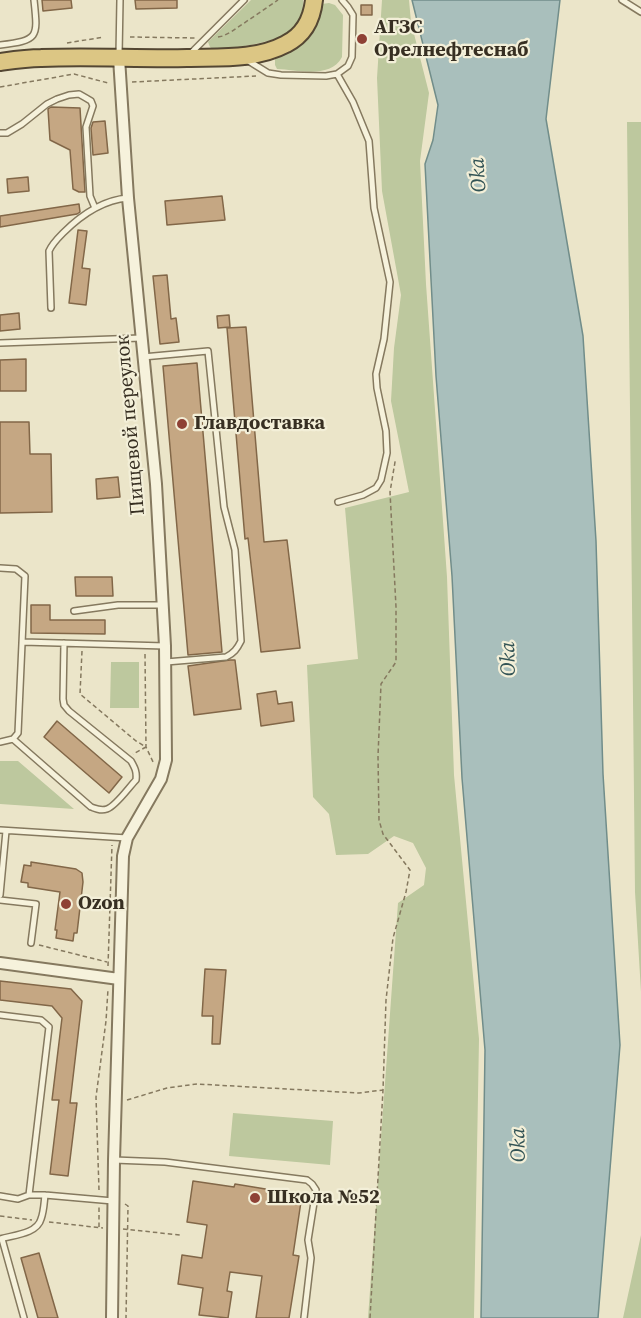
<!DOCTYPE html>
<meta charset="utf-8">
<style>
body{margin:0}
canvas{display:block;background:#ebe5c9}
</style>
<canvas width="641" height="1318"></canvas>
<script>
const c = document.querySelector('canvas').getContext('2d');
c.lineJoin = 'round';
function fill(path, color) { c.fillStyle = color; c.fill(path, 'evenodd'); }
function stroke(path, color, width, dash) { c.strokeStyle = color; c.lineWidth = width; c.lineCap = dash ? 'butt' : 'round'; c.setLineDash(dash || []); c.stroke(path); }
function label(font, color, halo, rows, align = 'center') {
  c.font = font + ' "Source Serif 4",serif'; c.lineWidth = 4.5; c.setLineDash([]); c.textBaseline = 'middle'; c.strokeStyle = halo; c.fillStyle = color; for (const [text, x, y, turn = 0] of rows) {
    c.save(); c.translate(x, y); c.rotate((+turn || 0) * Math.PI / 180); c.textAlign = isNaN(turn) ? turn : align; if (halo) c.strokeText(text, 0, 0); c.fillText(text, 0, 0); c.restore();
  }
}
fill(new Path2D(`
 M251 0H303C303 10 303 20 296 27 281 43 236 47 214 51L210 47 208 42Z
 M382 0H409L411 22 429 93 420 161 426 284 447 577 454 775 479 1039 474 1318H368L398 903 424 885 426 868 413 843 394 836 368 854 336 855 329 814 313 797 307 665 358 659 345 508 409 492 391 401 394 348 401 295 382 191 377 78Z
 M329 3 335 5 343 15 342 57C331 79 298 70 277 69L275 65V59C288 52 306 47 313 32 317 23 319 13 322 4Z
 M627 122H641V992L635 892Z
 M111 662H139V708H110Z
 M0 761H18L74 809 0 804Z
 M233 1113 333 1121 330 1165 229 1156Z
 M641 1235V1318H623Z`), '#bdc89e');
const water = new Path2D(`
 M412 0H560L546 119 583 336 596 541 603 774 620 1045 598 1318H481L485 1050 462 778 452 576 436 376 425 164 433 140 438 105Z`);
fill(water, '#a9bfbc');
stroke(water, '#718d8a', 1.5);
const building = new Path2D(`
 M42 0H71L72 8 43 11Z
 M135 0H177V8L136 9Z
 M361 5H372V15H361Z
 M51 107 80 108 85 192H79L73 189 70 150 50 140 48 109Z
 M105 121 108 153 93 155 91 128 93 122Z
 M28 177 29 191 8 193 7 179Z
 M222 196 225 220 167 225 165 201Z
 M79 204 80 212 77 214 0 227V216Z
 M78 230 87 231 82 268 90 269 86 305 69 303Z
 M167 275 171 319 176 318 179 342 160 344 153 276Z
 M19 313 20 329 0 331V315Z
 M229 315 230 327 218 328 217 316Z
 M246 327 264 542 287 540 300 648 261 652 248 538 245 539 227 328Z
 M26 359V391H0V360Z
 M197 363 222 652 188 655 163 366Z
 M0 422H29L30 454H51L52 512 0 513Z
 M118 477 120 497 97 499 96 479Z
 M75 577H112L113 596H76Z
 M31 605H50V620H105V634L31 633Z
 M230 660H235L241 709 194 715 188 666Z
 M276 691 278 704 292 702 294 721 261 726 257 694Z
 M57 721 122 777 109 793 44 737Z
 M31 862 76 869 82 873 83 882 77 933H74L73 941 56 938 57 930H55L60 892 28 887V883L21 882 24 865 31 866Z
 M205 969 226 970 220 1044H212L213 1016H202Z
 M0 981 71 989 82 1001 70 1103H77L68 1176 50 1174 59 1100H52L62 1018 52 1006 0 1000Z
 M193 1181 234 1187 235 1184 302 1195 293 1255 299 1256 289 1318H256L262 1276 230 1272 227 1291 232 1292 228 1318 199 1315 203 1288 178 1284 182 1255 202 1258 207 1225 187 1222Z
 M39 1253 58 1318H38L21 1258Z`);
fill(building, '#c5a783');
stroke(building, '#826748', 1.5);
const service = new Path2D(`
 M622 0 641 12
 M0 45C39 40 38 38 34 0
 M190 54 244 0
 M119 55 120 0
 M247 60 268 73 281 75 326 76 337 74 348 66 352 57 353 15 348 7 342 0
 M337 74 353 102 369 141 374 208 390 282 384 339 376 374 377 388 386 431 387 453 381 480 376 488 363 495 338 502
 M0 133H7L22 124 47 104 57 99 69 95 79 94 86 98 91 101 93 106 86 127 90 196 95 208
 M51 308 49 251C52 244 57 239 63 233 81 215 102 200 128 198
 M0 343 141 338
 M143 357 208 351 224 507 235 550 241 641C237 649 234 653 226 657L166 662
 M0 568 16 569 25 576 18 733 13 739 0 742
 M74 611 118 605H162
 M23 642 165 646
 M13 739 91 807C97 809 101 811 107 809 116 806 129 787 136 780 137 772 135 768 131 761L69 711 64 705 63 699 64 643
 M0 830 127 838
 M0 895 6 831
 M0 900 36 904 31 943
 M0 1015 41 1020 49 1027 29 1195
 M114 1160 165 1162 307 1180 312 1184 316 1190 308 1240 311 1258 304 1318
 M0 1196 18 1199 29 1195H45L113 1201
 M0 1239C13 1235 37 1234 41 1219 44 1211 44 1203 45 1195
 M2 1239 24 1318`);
const minor = new Path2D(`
 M0 963 119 979
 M112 1318 114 1160 123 856 127 838 161 779 166 760 165 646 156 484 128 198 119 58`);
const trunk = new Path2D(`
 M0 62C14 60 27 58 41 58 90 56 139 59 187 58 220 57 256 60 286 44 304 35 312 19 314 0`);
stroke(service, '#85795f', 8);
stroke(minor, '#85795f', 14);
stroke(trunk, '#544733', 20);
stroke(new Path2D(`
 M130 37 196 38
 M218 37 223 36 231 32 278 0
 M67 43 104 37
 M132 82 256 76
 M0 87 74 74 108 83
 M82 651 80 694 136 741 146 747 133 754
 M145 654 146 747 154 764
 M39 945 107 962
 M108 966 112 845
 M127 1100 167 1088 197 1084 359 1093 383 1090
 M99 1190 96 1097 106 1021 108 989
 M125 1204 128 1206 126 1318
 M0 1216 32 1220
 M49 1222 103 1228
 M99 1227V1207
 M123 1229 180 1235
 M370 1318 383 1090 386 1000 393 938 406 892 410 870 383 834 379 820 378 756 381 684 396 662V607L390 492 395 462 394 461`), '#85795f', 1.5, [4.5, 3]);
stroke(service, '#f6f2dc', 5);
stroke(minor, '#f6f2dc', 10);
stroke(trunk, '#dcc684', 16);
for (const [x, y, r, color] of [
 [362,39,6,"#8e4135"],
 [182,424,6,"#8e4135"],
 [66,904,6,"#8e4135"],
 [255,1198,6,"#8e4135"]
]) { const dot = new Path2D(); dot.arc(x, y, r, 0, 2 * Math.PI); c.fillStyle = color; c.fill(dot); stroke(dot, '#f3efd8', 2); }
label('bold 20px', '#372f22', '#f3efd8', [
 ["АГЗС",374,28],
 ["Орелнефтеснаб",374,51],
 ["Главдоставка",194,424],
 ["Ozon",78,904],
 ["Школа №52",267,1198]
], 'left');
label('20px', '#372f22', '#f3efd8', [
 ["Пищевой переулок",131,425,-95]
]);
label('italic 21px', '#325355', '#f3efd8', [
 ["Oka",479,175,-94],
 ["Oka",509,659,-91],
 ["Oka",519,1145,-91]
]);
</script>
